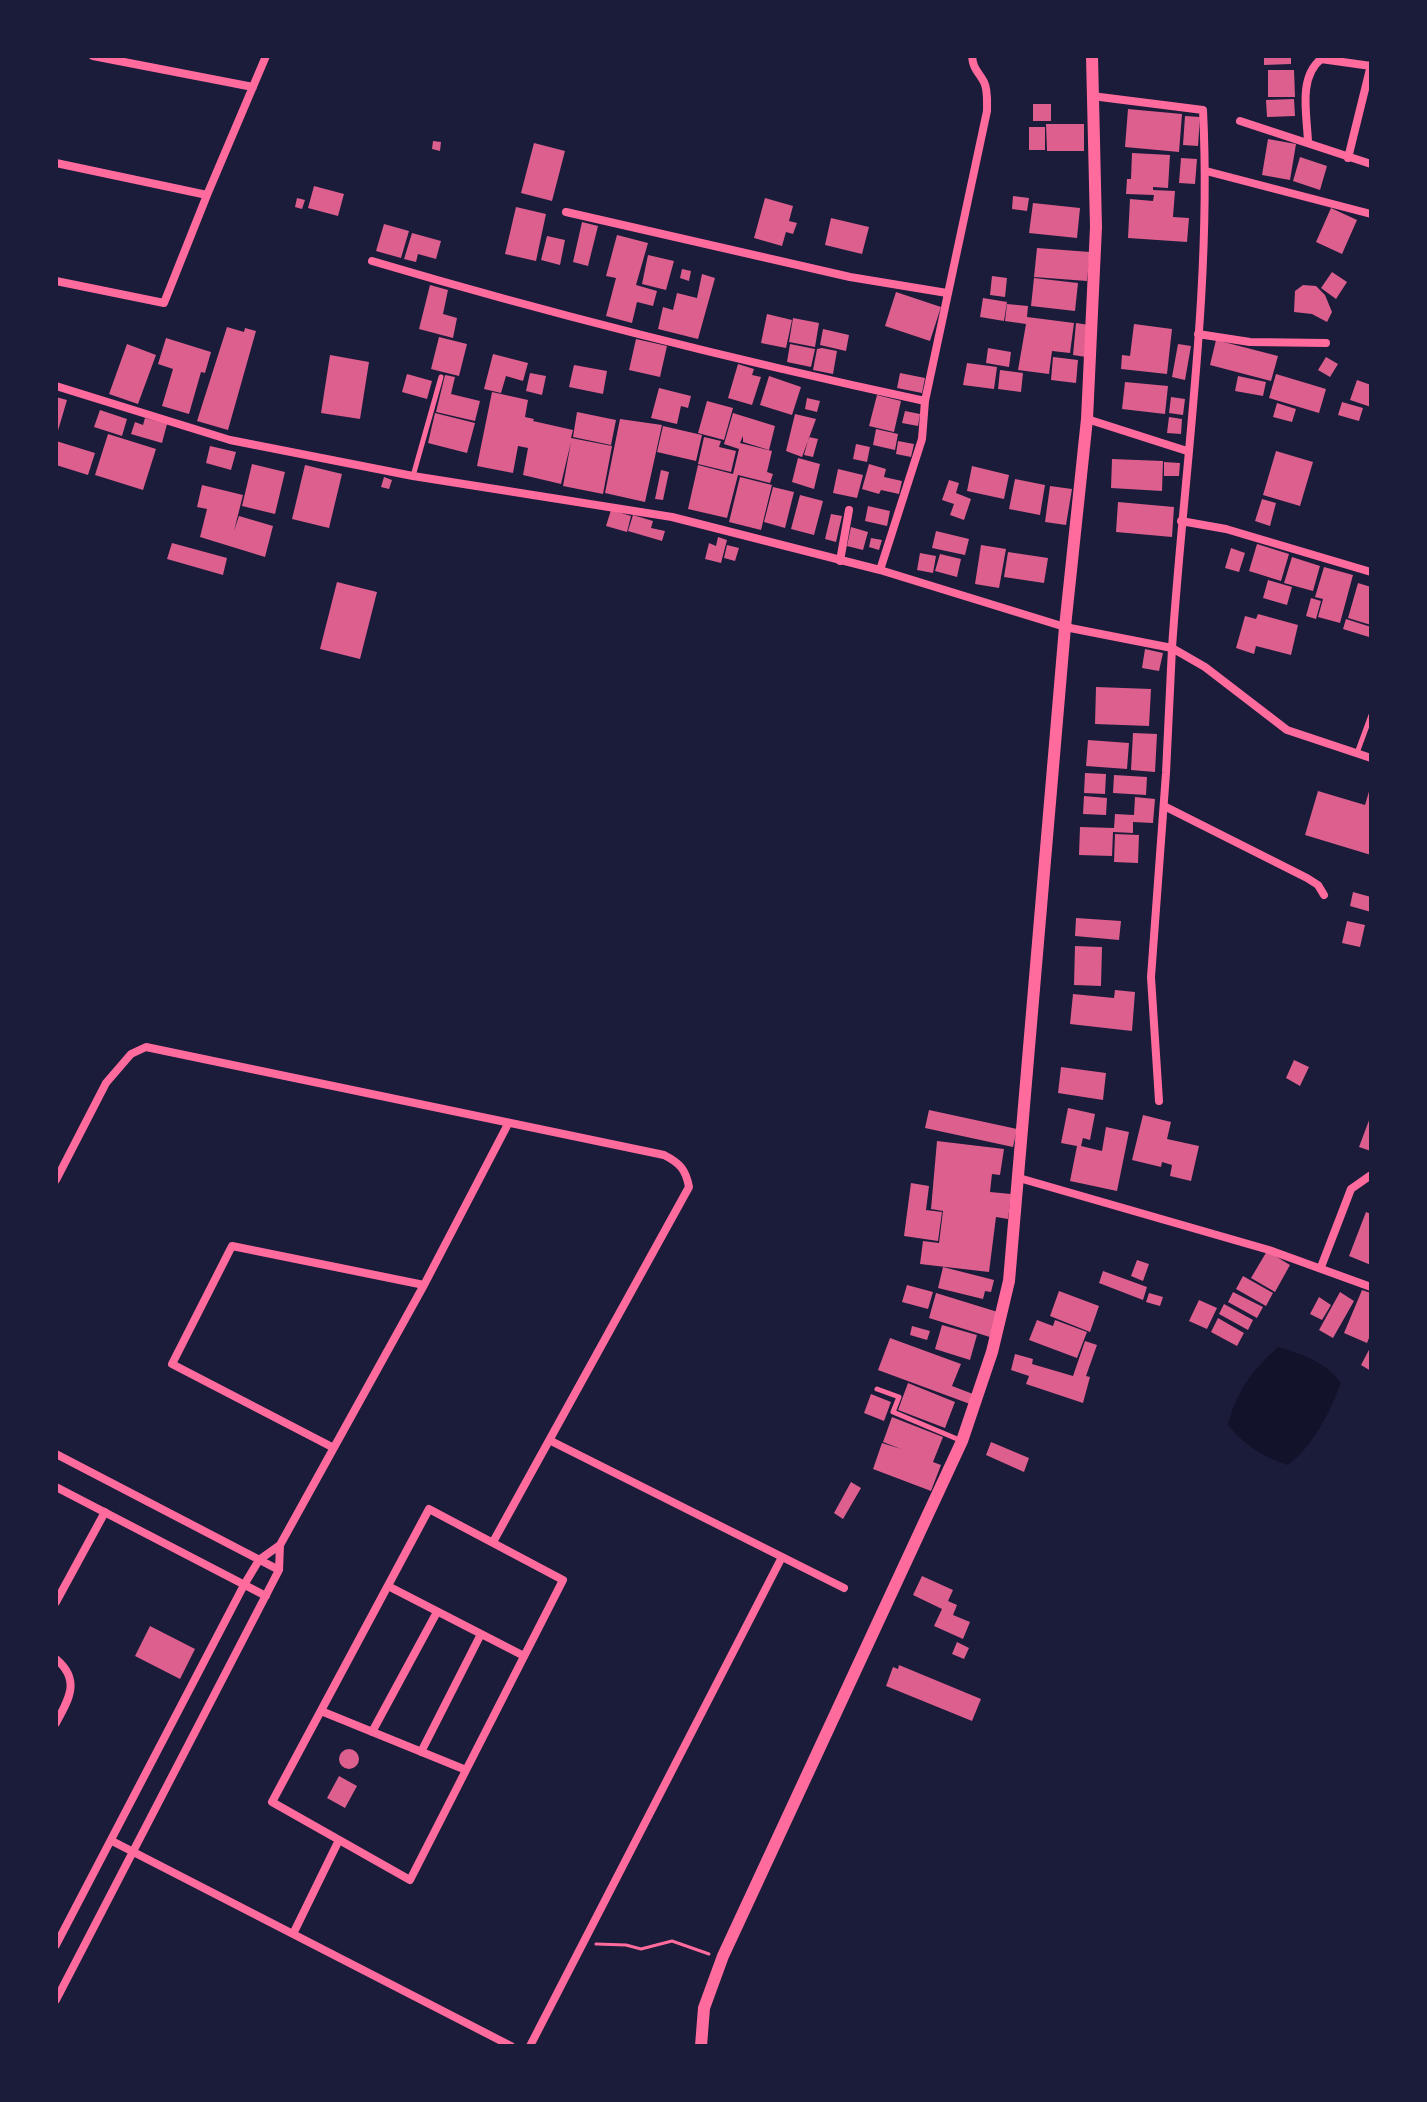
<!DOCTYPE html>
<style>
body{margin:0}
#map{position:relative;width:1427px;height:2102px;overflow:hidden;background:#1b1b3a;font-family:Cabin,sans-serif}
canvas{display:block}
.frame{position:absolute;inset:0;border:58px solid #1b1b3a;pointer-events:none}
</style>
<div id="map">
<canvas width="1427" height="2102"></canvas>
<div class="frame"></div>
</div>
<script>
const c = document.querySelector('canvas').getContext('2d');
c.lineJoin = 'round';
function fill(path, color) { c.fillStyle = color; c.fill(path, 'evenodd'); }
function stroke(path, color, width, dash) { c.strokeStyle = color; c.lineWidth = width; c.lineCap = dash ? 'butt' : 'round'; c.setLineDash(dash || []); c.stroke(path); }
fill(new Path2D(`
 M1278 1347C1302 1354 1326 1362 1341 1383 1330 1412 1313 1446 1288 1465 1263 1457 1244 1445 1228 1425 1236 1391 1253 1370 1278 1347Z`), '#12122b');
fill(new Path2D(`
 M1264 56H1291V64L1264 65Z
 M1268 70H1294L1295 97H1268Z
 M1294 99 1295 116 1267 117 1266 100Z
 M1033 104H1051V121H1033Z
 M1128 109 1182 114 1179 152 1125 147Z
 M1185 116 1200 117 1198 146 1183 145Z
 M1046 124H1084V151H1047Z
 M1029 127H1045V150H1029Z
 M1268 139 1296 144 1290 180 1262 175Z
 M433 141 441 142 440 151 432 149Z
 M534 143 565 151 552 201 521 193Z
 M1132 153 1170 155 1168 188 1153 187V190L1175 191 1173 217 1189 218 1187 242 1128 238 1130 199 1153 201 1154 195 1126 194 1127 179H1131Z
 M1300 157 1327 166 1320 190 1293 181Z
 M1181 158 1197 159 1195 184 1179 183Z
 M314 186 344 194 338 216 308 208Z
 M1013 196 1029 198 1027 211 1012 209Z
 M297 198 305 200 302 209 295 207Z
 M765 198 793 206 789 221 797 223 793 234 786 232 782 246 754 238Z
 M1033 203 1080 208 1077 238 1029 233Z
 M516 207 546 214 536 261 505 254Z
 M1331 208 1357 220 1342 254 1316 242Z
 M831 218 869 227 862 254 825 245Z
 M582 222 598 226 588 266 573 262Z
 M384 224 409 231 401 258 376 251Z
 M412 233 441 241 436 259 418 254 416 262 404 259Z
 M617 235 648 243 636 285 657 291 653 306 637 302 632 323 606 316 616 278 606 276Z
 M547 236 565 240 560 265 541 260Z
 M1037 248 1090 252 1087 281 1034 277Z
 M648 255 674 261 666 290 642 284Z
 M682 269 691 271 689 281 680 278Z
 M1332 272 1347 282 1336 299 1321 288Z
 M702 274 715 278 698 339 658 329 663 307 673 310 677 293 697 298Z
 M992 276 1007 278 1005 297 990 295Z
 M1034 278 1078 283 1075 311 1031 306Z
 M430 285 448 290 443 314 457 318 453 338 419 329Z
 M1303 285 1316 286 1325 295 1332 312 1327 322 1312 314 1294 312 1295 291Z
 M896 292 941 307 930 341 885 326Z
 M983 298 1007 302 1004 321 980 317Z
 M1007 304 1028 306 1027 317 1074 323 1070 353 1052 351 1049 374 1018 370 1026 324 1005 321Z
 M767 314 792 320 786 348 761 343Z
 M793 318 819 323 815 347 789 342Z
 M1076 323 1089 325 1086 357 1073 355Z
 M1134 324 1172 329 1167 374 1121 369 1122 355 1130 356Z
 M227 327 244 332 245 328 256 331 228 430 197 421Z
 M823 329 849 335 846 351 820 345Z
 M439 337 467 344 459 376 431 369Z
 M166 338 211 352 205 373 201 372 189 414 162 406 173 369 158 364Z
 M636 339 667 346 660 377 629 370Z
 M1216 340 1278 356 1271 381 1210 365Z
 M127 344 156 355 138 404 109 394Z
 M790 344 815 349 811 367 787 362Z
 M1178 344 1191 346 1185 380 1172 377Z
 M822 348 837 351 833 374 813 370 817 349Z
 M988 348 1011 352 1009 367 986 363Z
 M493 354 528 363 523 381 506 376 501 393 484 389Z
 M330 355 369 362 360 419 321 413Z
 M1053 357 1078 360 1076 383 1051 380Z
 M1326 357 1338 364 1330 377 1318 370Z
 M967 363 997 367 994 389 963 385Z
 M738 364 754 369 752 375 761 377 752 405 728 398Z
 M574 365 607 371 603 394 569 387Z
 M1000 370 1023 373 1021 392 998 389Z
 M530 373 546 376 542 395 526 391Z
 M900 373 925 378 922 393 897 388Z
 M407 374 432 381 427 399 402 392Z
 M1276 374 1326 389 1319 413 1269 398Z
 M445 375 455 377 451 394 480 401 475 421 436 412Z
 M769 376 801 387 792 415 760 405Z
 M1238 376 1266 382 1263 396 1235 391Z
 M1357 380 1371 385V407L1350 400Z
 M1125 382 1168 386 1165 414 1122 409Z
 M659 388 691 396 688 408 681 406 677 424 651 418Z
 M492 392 528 400 525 417 534 419 533 421 573 430 571 438 612 446 603 494 563 486 571 442 561 484 523 475 528 448 518 446 513 473 477 466Z
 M877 395 901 401 894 432 869 426Z
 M56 397 67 400 57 434H56Z
 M1171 397 1185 399 1183 415 1169 413Z
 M807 398 820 401 817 412 805 409Z
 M707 401 733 408 724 440 698 433Z
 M1342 402 1363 408 1359 421 1338 415Z
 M1277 403 1296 409 1292 422 1273 417Z
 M100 410 127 419 122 436 94 427Z
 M905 411 920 414 918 426 902 423Z
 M577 412 616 420 611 445 573 437Z
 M435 413 475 423 467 453 428 443Z
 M733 413 775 426 769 450 743 442V436L740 443 772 451 767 472 773 474 770 483 738 475 727 518 688 509 698 465 733 474 739 449 724 444Z
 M795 414 816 419 802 457 786 451Z
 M1169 417 1182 419 1181 434 1167 433Z
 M145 418 167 424 162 443 131 434 135 422 143 425Z
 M620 419 662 425 645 502 605 493Z
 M663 426 702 435 696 461 657 452Z
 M876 429 898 434 895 450 873 445Z
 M108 434 156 449 143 490 95 475Z
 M704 437 721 441 719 447 736 451 731 472 698 464Z
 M809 437 818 439 813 457 804 455Z
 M56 441 95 453 88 475 56 465Z
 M898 441 914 444 911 457 896 454Z
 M856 444 870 447 867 462 853 459Z
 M210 446 236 452 231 470 206 463Z
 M1276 451 1313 462 1300 506 1263 495Z
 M798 458 820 464 814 489 792 482Z
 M1112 459 1163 461 1162 491 1111 488Z
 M1164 462 1180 463 1179 476H1164Z
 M252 464 285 472 275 514 242 506Z
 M869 464 886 469 884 477 902 481 899 494 881 490 879 494 862 489Z
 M305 465 342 474 329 528 292 519Z
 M972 466 1009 475 1004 499 967 491Z
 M838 469 863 475 857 498 833 493Z
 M661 470 669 472 663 500 655 499Z
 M384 477 392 480 389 489 381 487Z
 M740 477 772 485 761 530 729 522Z
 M1015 479 1045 485 1040 515 1009 509Z
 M949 480 959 483 956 493 971 499 964 520 950 515 954 504 942 500Z
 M202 485 243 495 234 531 239 516 273 526 265 557 200 537 207 509 197 507Z
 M1050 486 1072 489 1066 525 1045 522Z
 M773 487 794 492 785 528 764 522Z
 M800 495 823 501 814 535 791 529Z
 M1262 499 1276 503 1270 526 1255 521Z
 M1118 502 1174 507 1172 537 1116 532Z
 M868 506 890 511 887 526 865 521Z
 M611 510 631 516 627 532 606 526Z
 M831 514 842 516 836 542 825 539Z
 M633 515 653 521 651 528 665 531 662 541 628 531Z
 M851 527 868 532 863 550 847 546Z
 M936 531 969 539 965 555 932 548Z
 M718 537 727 540 721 563 705 559 709 543 716 546Z
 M871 538 882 540 879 550 869 547Z
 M172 543 227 558 223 575 167 559Z
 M1257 544 1289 554 1281 581 1249 571Z
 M727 545 739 548 735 561 724 558Z
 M981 545 1006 549 999 588 975 584Z
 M1231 548 1245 553 1239 572 1225 568Z
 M1008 552 1048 558 1044 583 1004 577Z
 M920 553 936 556 933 573 917 570Z
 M940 554 961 559 957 577 935 571Z
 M1292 557 1320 566 1313 591 1284 583Z
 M1324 567 1353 575 1340 623 1318 617 1323 599 1315 597Z
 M1268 580 1292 587 1287 605 1263 598Z
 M337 582 377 592 360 659 320 649Z
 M1358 583 1371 587V625L1348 618Z
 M1311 598 1321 601 1316 619 1306 616Z
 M1258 614 1298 625 1291 655 1256 646 1254 654 1236 648 1245 616 1256 619Z
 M1346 619 1371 627 1369 637 1343 629Z
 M1145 649 1163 653 1159 671 1142 668Z
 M1096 687 1151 689 1149 726 1095 724Z
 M1133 733 1157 734 1155 772 1131 770Z
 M1088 740 1129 743 1127 769 1086 766Z
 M1085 773 1106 774 1105 794 1084 793Z
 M1114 775 1147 777 1146 795 1113 793Z
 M1370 788 1371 855 1305 835 1318 791 1365 805Z
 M1084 796 1107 798 1106 815 1083 814Z
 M1135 797 1155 799 1153 823 1133 822V833L1113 832 1112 856 1079 855 1080 827 1114 828 1115 814 1134 815Z
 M1115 834 1139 835 1138 863 1114 862Z
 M1353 892 1371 897V912L1350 906Z
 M1076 918 1121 921 1119 940 1075 936Z
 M1347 921 1365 925 1360 947 1342 943Z
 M1075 946 1102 947 1101 986 1074 985Z
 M1115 990 1135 992 1132 1031 1070 1024 1073 994 1114 998Z
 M1294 1060 1309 1067 1300 1086 1286 1078Z
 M1061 1067 1106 1073 1103 1100 1058 1093Z
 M1068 1108 1095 1114 1090 1140 1083 1138 1081 1146 1102 1151 1106 1127 1129 1132 1117 1191 1070 1181 1077 1146 1061 1143Z
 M929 1110 1017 1129 1013 1147 925 1128Z
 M1143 1115 1171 1122 1167 1139 1199 1146 1191 1181 1170 1176 1172 1165 1162 1162 1161 1167 1132 1160Z
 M1371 1115V1151L1359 1147Z
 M937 1141 1004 1149 1000 1175 992 1174 990 1192 1011 1194 1008 1219 996 1217 989 1272 920 1264 923 1241 939 1243 943 1211 931 1209Z
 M911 1183 929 1186 926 1210 942 1212 938 1241 904 1236Z
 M1366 1212 1371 1214V1265L1349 1256Z
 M1267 1251 1290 1265 1275 1292 1251 1278Z
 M1137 1260 1149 1264 1143 1281 1131 1276Z
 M943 1267 994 1280 991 1292 985 1291 983 1299 938 1288Z
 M1103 1271 1147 1287 1143 1300 1099 1283Z
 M1243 1276 1273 1293 1266 1306 1236 1289Z
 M907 1285 933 1292 928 1309 902 1302Z
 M1362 1290 1371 1293V1333L1367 1343 1344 1333Z
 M1059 1291 1099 1306 1090 1332 1050 1316Z
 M1233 1292 1263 1307 1257 1318 1228 1302Z
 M1340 1292 1354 1301 1333 1338 1319 1330Z
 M936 1293 1001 1313 993 1338 929 1318Z
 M1149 1293 1163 1297 1160 1306 1146 1302Z
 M1319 1297 1331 1305 1322 1320 1310 1314Z
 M1199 1300 1217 1308 1207 1329 1189 1321Z
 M1224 1304 1253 1320 1248 1330 1219 1314Z
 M1218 1318 1244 1333 1237 1346 1211 1332Z
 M1037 1320 1053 1326 1055 1320 1087 1332 1077 1358 1029 1340Z
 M942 1325 977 1335 970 1360 935 1349Z
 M912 1326 930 1331 927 1340 910 1335Z
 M890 1338 961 1364 952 1386 973 1394 970 1404 878 1370Z
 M1085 1341 1097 1345 1086 1376 1090 1377 1083 1403 1026 1384 1029 1376 1011 1370 1015 1354 1033 1359 1032 1364 1073 1376Z
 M1371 1346V1371L1361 1365Z
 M908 1383 955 1402 945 1428 898 1410Z
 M871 1394 891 1402 884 1421 864 1413Z
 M892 1417 943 1437 933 1462 941 1465 931 1491 873 1469 882 1443 901 1449 883 1442Z
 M991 1442 1029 1458 1024 1472 986 1455Z
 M851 1482 861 1488 843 1519 834 1513Z
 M922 1576 953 1590 948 1601 957 1605 953 1615 970 1622 963 1639 934 1626 942 1609 913 1595Z
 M150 1626 195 1649 180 1679 135 1656Z
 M957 1642 969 1648 964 1659 952 1654Z
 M899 1665 981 1699 972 1721 886 1686 893 1667 898 1669Z
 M339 1759a10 10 0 1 1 20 0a10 10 0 1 1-20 0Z
 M339 1776 357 1786 345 1808 327 1798Z`), '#dd5f8e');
stroke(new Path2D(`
 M596 1944 626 1945 641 1949 672 1941 709 1954`), '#ff6b9d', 3);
stroke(new Path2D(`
 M413 476 441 377
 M1357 753 1371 715
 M877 1389 899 1397 893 1412 962 1441`), '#ff6b9d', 5);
stroke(new Path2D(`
 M93 56 253 87
 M1240 121 1371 164
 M1308 142C1307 114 1298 78 1321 59L1371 66
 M1348 158 1371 65
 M56 163 207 195
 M1206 171 1371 214
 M566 212 850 277 947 293
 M372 261C554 315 739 361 925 401
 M56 281 164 303 207 195 266 56
 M1198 334 1250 342 1326 343
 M56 386 230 440 413 476 672 517 880 570 1065 627 1172 648C1184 469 1212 289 1203 110L1092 96
 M1087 419 1187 451
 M1181 521 1226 529 1371 572
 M840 561 849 510
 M880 570 922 439 925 401 987 111C987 101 988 90 984 82 978 71 973 69 972 56
 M1164 806 1307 878 1318 885 1324 895
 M1159 1101 1151 977 1166 773 1172 648 1205 667 1287 730 1371 758
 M1019 1178 1269 1250 1371 1287
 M56 1180 106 1083 131 1054 146 1047 664 1155C680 1163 686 1170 689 1187L493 1542
 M1321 1267 1351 1189 1371 1175
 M551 1441 844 1588
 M332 1447 172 1364 232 1246 424 1285
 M56 1454 279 1570
 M56 1487 266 1596
 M429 1509 563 1580 410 1880 272 1802Z
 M388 1586 524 1656
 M56 1602 105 1512
 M56 1659C81 1680 69 1699 56 1723
 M321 1711 466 1770
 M372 1732 437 1612
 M421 1752 481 1634
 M112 1841 511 2046
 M294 1932 339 1840
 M56 1945 244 1585 259 1560 280 1545 424 1285 508 1124
 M56 2000 279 1570 280 1545
 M530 2046 782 1557`), '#ff6b9d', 8);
stroke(new Path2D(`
 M701 2046 704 2008 723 1956 962 1441 992 1352 1009 1281 1065 627 1087 419 1096 227 1092 56`), '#ff6b9d', 12);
</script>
